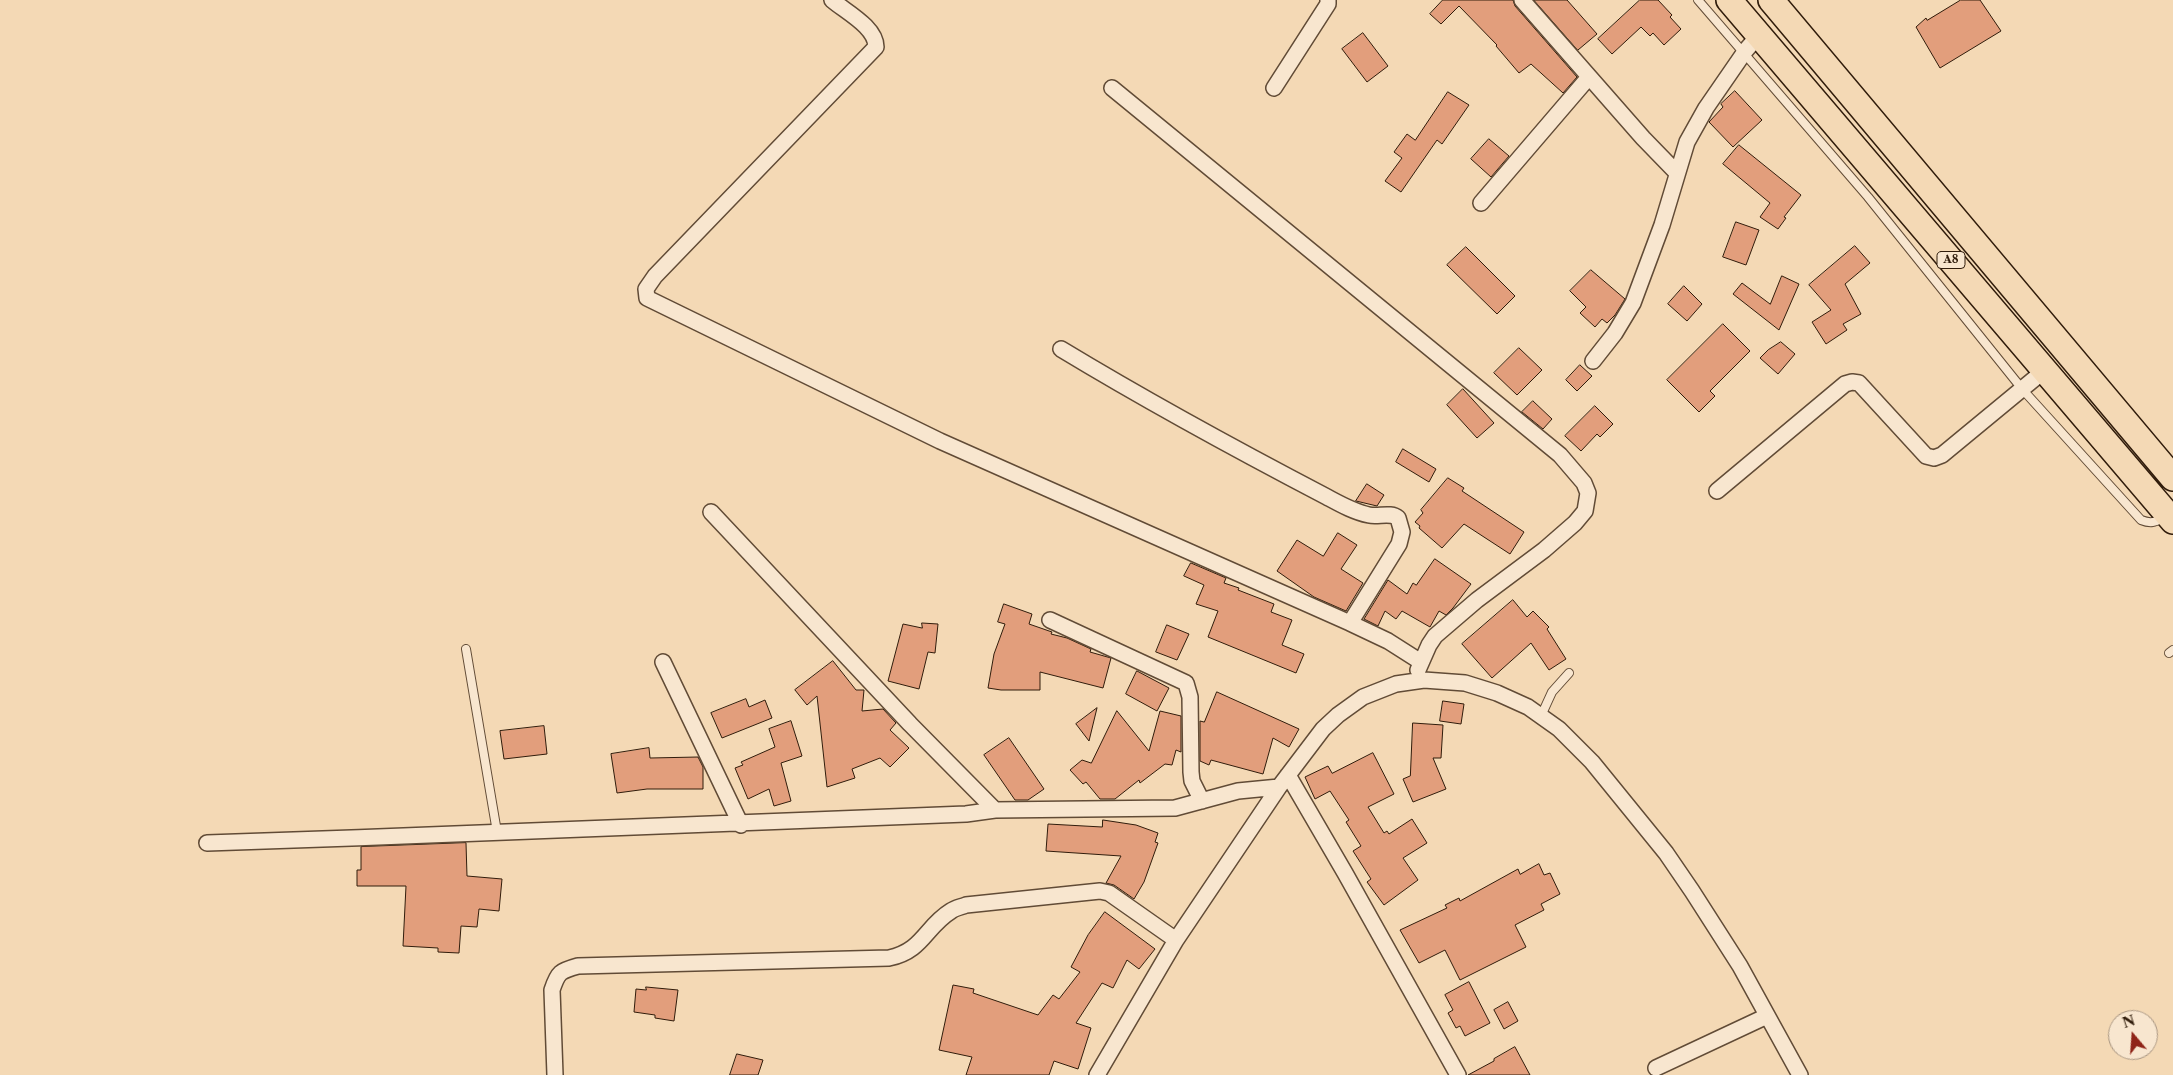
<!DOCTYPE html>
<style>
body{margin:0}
#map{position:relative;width:2173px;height:1075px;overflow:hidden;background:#f4d9b5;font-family:"Libre Caslon Text",serif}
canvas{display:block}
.north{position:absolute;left:2108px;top:1010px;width:50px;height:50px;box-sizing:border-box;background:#f8e6cf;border:1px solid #a89581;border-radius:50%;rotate:342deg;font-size:14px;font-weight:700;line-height:20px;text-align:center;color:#301c0b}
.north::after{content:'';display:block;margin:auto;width:18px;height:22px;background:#8f2418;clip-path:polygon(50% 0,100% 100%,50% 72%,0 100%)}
</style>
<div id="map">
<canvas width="2173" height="1075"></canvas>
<div class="north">N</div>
</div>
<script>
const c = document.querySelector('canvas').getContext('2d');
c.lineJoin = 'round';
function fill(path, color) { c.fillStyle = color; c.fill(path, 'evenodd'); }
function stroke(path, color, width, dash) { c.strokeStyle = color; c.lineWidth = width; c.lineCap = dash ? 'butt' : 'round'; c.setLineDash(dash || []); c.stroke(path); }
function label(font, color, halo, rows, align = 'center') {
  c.font = font + ' "Libre Caslon Text",serif'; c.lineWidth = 4; c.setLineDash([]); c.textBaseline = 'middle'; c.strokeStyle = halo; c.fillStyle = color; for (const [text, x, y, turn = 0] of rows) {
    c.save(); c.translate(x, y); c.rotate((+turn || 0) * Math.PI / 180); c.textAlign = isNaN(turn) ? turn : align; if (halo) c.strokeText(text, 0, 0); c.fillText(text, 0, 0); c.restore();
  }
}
const building = new Path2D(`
 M1443 0H1513L1515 6 1577 77 1563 93 1531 64 1519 73 1496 46 1497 45 1459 6 1441 24 1430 14Z
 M1534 0H1567L1597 34 1578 50Z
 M1640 0H1658L1672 15 1670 17 1681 29 1664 45 1653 33 1650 36 1641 27 1612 54 1598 39Z
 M1961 0H1980L2001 31 1940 68 1916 27 1926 18 1927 20Z
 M1363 33 1388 66 1367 82 1342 49Z
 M1735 91 1762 120 1733 147 1709 122 1723 107 1721 104Z
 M1448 92 1469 105 1442 144 1437 140 1401 192 1385 181 1402 158 1394 152 1407 134 1415 140Z
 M1489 139 1509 156 1491 177 1471 159Z
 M1739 145 1801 195 1784 217 1786 218 1778 229 1760 217 1770 203 1723 164Z
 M1736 222 1759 230 1746 265 1723 257Z
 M1855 246 1870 263 1845 284 1861 314 1843 324 1847 330 1826 344 1812 322 1831 310 1809 285Z
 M1466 247 1515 296 1497 314 1447 265Z
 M1591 270 1625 299 1615 315 1607 323 1602 319 1595 327 1580 313 1586 307 1570 291Z
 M1782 276 1799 284 1779 330 1733 294 1742 283 1770 304Z
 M1684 286 1702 304 1687 321 1668 304Z
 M1723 324 1750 351 1710 391 1715 396 1699 412 1667 380Z
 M1781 342 1795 354 1778 374 1760 358 1768 350Z
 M1519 348 1542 370 1517 395 1494 373Z
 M1580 365 1592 376 1577 391 1566 380Z
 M1463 389 1494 423 1477 438 1447 405Z
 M1533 401 1552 419 1543 429 1522 412Z
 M1595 406 1613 424 1600 437 1597 434 1581 451 1565 436Z
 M1403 449 1436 469 1429 482 1396 462Z
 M1448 478 1464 488 1462 491 1524 532 1510 554 1464 524 1442 548 1419 528 1420 526 1415 522 1423 513 1421 510Z
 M1367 484 1384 495 1377 506 1356 501Z
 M1338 533 1357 545 1341 569 1363 583 1346 611 1314 597 1277 571 1297 540 1323 556Z
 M1435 559 1471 584 1453 608 1446 615 1439 611 1430 627 1402 611 1396 619 1385 611 1378 626 1364 619 1388 580 1407 594 1413 583 1416 585Z
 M1191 563 1226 578 1224 583 1239 588 1238 590 1274 604 1271 612 1292 620 1282 645 1304 654 1296 673 1208 637 1218 611 1196 604 1204 585 1184 576Z
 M1513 600 1527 617 1533 611 1549 627 1547 629 1566 659 1549 670 1531 643 1492 678 1462 644Z
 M1004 604 1032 614 1029 624 1052 632 1051 634 1067 638 1091 649 1090 652 1111 658 1103 688 1040 672V690H1001L988 688 994 654 1005 624 998 622Z
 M922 623 938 624 935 653 928 652 919 689 888 681 903 624 922 628Z
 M1167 625 1189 634 1177 660 1156 652Z
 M833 661 856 690H864L862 711 883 709 896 723 890 730 909 748 890 767 880 758 852 769 855 778 827 787 817 696 807 705 795 690Z
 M1137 671 1169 688 1157 711 1126 694Z
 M1217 692 1299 729 1289 747 1273 738 1263 774 1211 760 1209 765 1200 761V721L1204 722Z
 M746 699 749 707 765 700 772 718 722 738 711 713Z
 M1443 701 1464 704 1461 724 1440 721Z
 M1097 708 1089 741 1076 724Z
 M1117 711 1149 751 1160 711 1181 716V752L1176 750 1172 765 1165 764 1140 783 1139 780 1115 799H1100L1086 782 1083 784 1070 770 1082 760 1091 763Z
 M791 721 802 756 781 763 791 801 774 806 769 789 748 799 735 768 743 765 741 762 775 747 769 729Z
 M1413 723 1443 725 1441 758H1433L1446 789 1413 802 1403 779 1410 776Z
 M544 726 547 754 504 759 500 731Z
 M1009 738 1044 789 1028 800H1015L984 755Z
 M649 748 650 758 698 757 703 767V789H647L617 793 611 754Z
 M1373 753 1394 794 1368 807 1384 833 1387 831 1389 834 1412 819 1427 843 1403 858 1418 880 1384 905 1367 882 1371 879 1353 851 1361 846 1346 822 1349 820 1330 791 1315 799 1305 777 1328 766 1332 773Z
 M1103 820 1136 825 1158 833 1155 842 1158 843 1144 882 1134 899 1114 885 1106 883 1121 856 1046 851 1048 824 1102 827Z
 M466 843 467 876 502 879 499 911 479 909 477 927 461 926 459 953 438 952V948L403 946 406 886H357V870H361V847Z
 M1539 864 1544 875 1550 873 1560 894 1541 904 1544 910 1515 925 1526 947 1460 980 1445 950 1419 963 1400 930 1447 908 1445 905 1459 898 1460 901 1518 869 1520 874Z
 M1105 912 1155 949 1139 969 1127 960 1113 988 1102 983 1076 1023 1091 1028 1078 1069 1054 1061 1049 1075H966L972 1057 939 1050 953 985 974 989 973 993 1038 1015 1053 995 1059 999 1080 972 1071 967 1088 935Z
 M1469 982 1490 1023 1465 1036 1460 1026 1456 1028 1448 1013 1453 1010 1445 995Z
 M646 987 678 990 674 1021 655 1018V1015L634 1012 636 989 646 990Z
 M1508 1002 1518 1021 1504 1029 1494 1010Z
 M1515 1047 1530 1075H1468L1494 1061V1059Z
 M737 1054 763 1060 758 1075H730Z`);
fill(building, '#e29e7c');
stroke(building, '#301c0b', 1);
const service = new Path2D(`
 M1698 0 1868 197 2023 390 2141 520C2151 524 2155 522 2164 518
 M466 649 497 832
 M2169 653 2173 650
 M1541 716 1552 692 1569 673`);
const minor = new Path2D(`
 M832 0C846 12 876 27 876 47L655 276 646 289 647 298 940 441 1350 623 1388 641 1421 662
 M1522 0 1643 138 1676 172
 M1112 88 1560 455 1584 483 1588 493 1585 511 1575 523 1544 550 1477 600 1435 636 1429 645 1418 670
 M1274 88 1328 4V0
 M1481 203 1589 77
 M1061 349C1147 401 1237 450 1327 497 1340 504 1354 512 1369 515 1378 517 1391 512 1398 518L1402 532 1399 544 1350 623
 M1593 361 1615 333 1633 303 1662 225 1687 142 1706 108 1746 50 1759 35
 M1717 491 1845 384 1852 382 1859 383 1926 456 1934 458 1942 455 2045 370
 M711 512 910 724 995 810
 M1050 620 1186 683 1190 697 1191 772 1192 781 1202 801
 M663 662 741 825
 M1288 775 1345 873 1458 1075
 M207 843C460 834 713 826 966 814L995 810 1175 808 1238 791 1279 787
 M1656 1068 1767 1016
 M555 1075 552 990C558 972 560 971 578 966L889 958C923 951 925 927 951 911 955 908 961 907 966 905L1100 891 1109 893 1176 940
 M1097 1075 1176 940 1279 787 1323 729 1338 715 1363 697 1396 684 1424 680 1465 683 1497 693 1528 707 1559 729 1592 762 1666 853 1692 891 1740 966 1800 1075`);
const trunk = new Path2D(`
 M1729 0 2173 521
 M1771 0 2173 478`);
stroke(service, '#614b36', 10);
stroke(minor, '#614b36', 18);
stroke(trunk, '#301c0b', 28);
stroke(service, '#f8e6cf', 8);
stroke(minor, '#f8e6cf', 15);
stroke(trunk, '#f4d9b5', 25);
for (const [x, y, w] of [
 [1951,260,28]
]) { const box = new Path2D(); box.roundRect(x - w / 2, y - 8.5, w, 17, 4); c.fillStyle = '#f8e6cf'; c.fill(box); stroke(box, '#301c0b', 1); }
label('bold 11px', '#301c0b', null, [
 ["A8",1951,260]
]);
</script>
